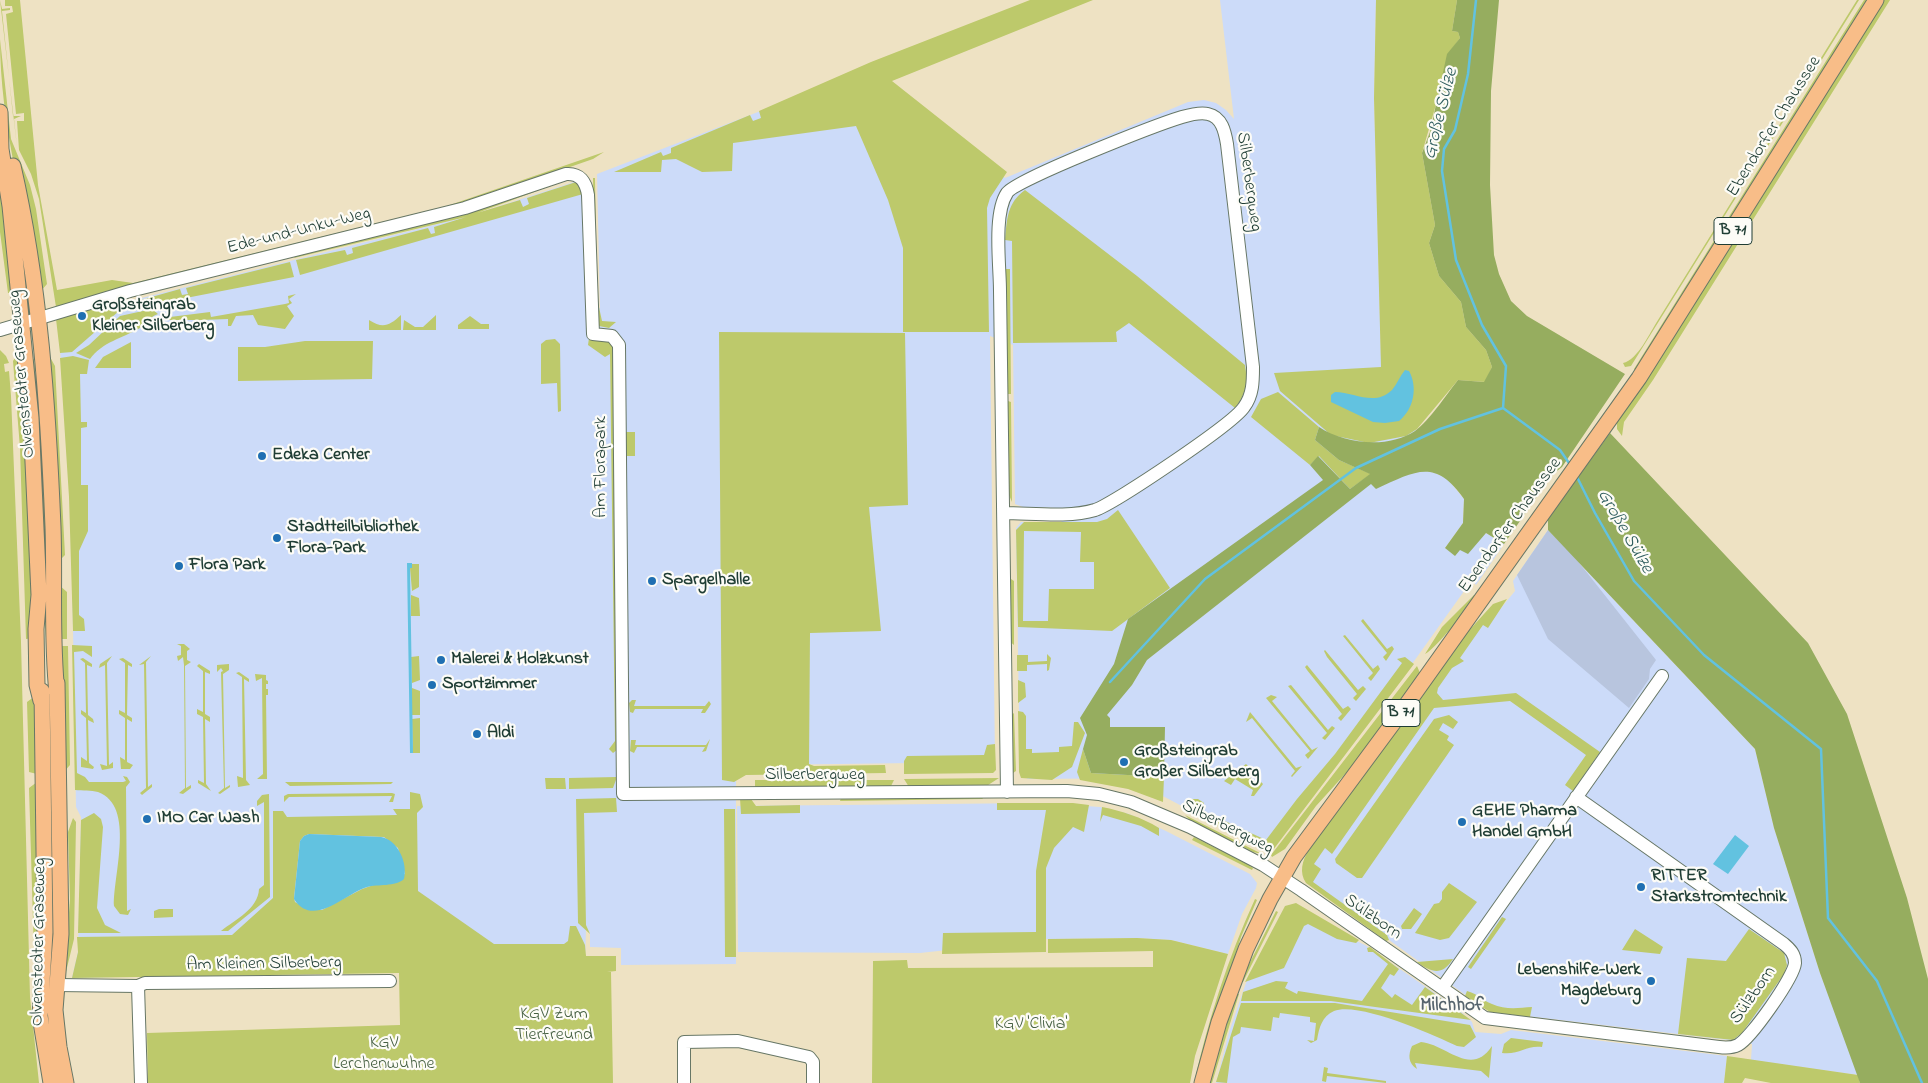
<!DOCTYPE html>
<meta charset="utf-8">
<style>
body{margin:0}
canvas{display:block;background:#eee2c3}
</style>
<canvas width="1928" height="1083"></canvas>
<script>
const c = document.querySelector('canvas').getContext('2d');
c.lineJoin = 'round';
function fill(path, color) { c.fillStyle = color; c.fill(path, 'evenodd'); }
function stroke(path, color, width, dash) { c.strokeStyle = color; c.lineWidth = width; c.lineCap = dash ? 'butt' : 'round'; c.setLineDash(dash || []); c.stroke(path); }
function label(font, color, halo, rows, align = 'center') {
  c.font = font + ' "Indie Flower",sans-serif'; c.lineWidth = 4.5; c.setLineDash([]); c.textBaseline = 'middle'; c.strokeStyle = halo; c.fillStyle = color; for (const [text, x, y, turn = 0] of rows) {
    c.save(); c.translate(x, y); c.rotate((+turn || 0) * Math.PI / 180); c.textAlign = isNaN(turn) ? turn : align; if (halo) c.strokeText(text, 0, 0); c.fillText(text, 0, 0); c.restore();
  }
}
fill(new Path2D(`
 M1220 0H1376L1374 98 1381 358 1437 474 1447 478 1464 499 1463 523 1445 548 1460 550 1486 533 1504 544 1476 585 1472 580 1412 664 1267 851 1159 794 1151 778 1028 779 1020 773 1016 528 1021 522 1062 523 1058 508 1023 507 1015 504 1013 345 990 336 995 762 759 765 736 773V964L621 965V948L590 947V934L586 926 585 966 72 978 78 952 81 817 76 807 71 510 58 319 466 217 577 181 583 195 588 310 600 308 597 174 867 70 1005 178 1188 102 1204 100 1216 103 1226 110 1234 119Z
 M1548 530 1755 749 1774 828 1820 973 1858 1075 1751 1060 1752 1044 1728 1040 1493 1012 1464 994 1310 883 1305 876 1482 623 1497 613 1515 591 1513 581Z
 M1040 803 1100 807 1129 814 1166 831 1250 874 1257 883 1256 888 1242 914 1228 954 1171 940 1137 938 1048 939 920 953 738 952 737 806Z
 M1285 907 1365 945 1458 1009 1472 1022 1475 1032 1501 1034 1511 1030 1727 1056 1724 1083H1216L1229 1032 1247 980Z`), '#ccdbf9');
fill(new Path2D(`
 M1548 530 1573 555 1656 660 1650 669 1649 679 1629 708 1548 639 1517 575Z`), '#b8c5de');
fill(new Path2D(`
 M0 0 2 9 10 8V10L2 11 13 116H21L14 119 17 147Z
 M5 0H20L38 185 57 290 112 280 133 283 447 206 604 152 593 159 570 167 475 201 56 307 39 199 31 174 19 150 17 121H24V113L16 114 6 14 13 12 12 6H5Z
 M1030 0H1093L892 81 1007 172 990 198 987 208 989 332H903V248L888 200 856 126 733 143 732 171 702 172 676 159 662 160 661 172H614L661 152 663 156 671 153V148L750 115 753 121 761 118 759 111 871 62Z
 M1376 0H1457L1452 31 1458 32 1460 38 1452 49 1422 153 1435 225 1429 243 1439 276 1461 302 1466 327 1486 350 1492 367 1485 382 1458 380 1417 429 1406 436 1369 443 1331 435 1280 391 1274 373 1381 367 1374 98Z
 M1857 0H1859L1631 366 1625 367 1623 363C1638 360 1650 332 1658 320Z
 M1864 0H1869L1636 371 1634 369Z
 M1879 0H1890L1653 380 1624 422 1622 436 1617 429V422Z
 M0 39 11 139 30 185 36 209 47 284 41 291C24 207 0 124 0 39Z
 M0 163 14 293H8L0 232Z
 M593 178H595L597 298 602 321 616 322 609 328 599 326 596 317Z
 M567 180 477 213 520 200 523 207 529 204 527 198 576 182 583 194 300 275 296 260 345 250 347 255 353 253 352 248 428 228 431 234 435 233 434 227 466 217 294 258 297 254Z
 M1025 190 1137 276 1245 365C1248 382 1246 394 1235 408L1129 323 1116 332 1117 342 1013 343 1012 241 1005 240C1007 219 1007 203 1025 190Z
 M290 262 294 277 119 311 72 352 60 353 56 319 114 300 116 307 180 289 182 295 188 294 186 288Z
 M1006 269H1010V276L1011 394H1008L1006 391 1004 272Z
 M296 294 289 299 292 303 287 306 294 316 285 329 258 325 253 315 236 316 231 326H228V319L200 320V326H197V320H159V327H152L155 321 162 318 210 312 211 317 285 304 289 303 288 296Z
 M152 309 158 314C149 317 148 323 140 328 123 338 102 342 90 359L76 353 89 345 120 316Z
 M401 315V330H369V320C383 329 389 326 401 315Z
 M436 315V330H403L404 320 415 327H423Z
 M470 316 481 324H489V329H458V325Z
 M719 332 905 333 908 505 869 507 881 631 810 633 809 764 814 766 885 765 886 773 746 775 734 782 722 780Z
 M589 338 606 339 614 346 617 750 613 753 609 749 615 741 610 354 605 357 588 345Z
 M555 339 560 344 561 411 558 412 557 383 541 384V344L546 340Z
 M305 341H373L372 379 238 381V347H265Z
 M131 342V368H95L103 357Z
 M0 350 6 356 9 363 4 364 5 372 9 371 11 396 21 642 30 997 39 1083H0Z
 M73 356 89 360 87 374H80L81 422H87V427L81 428V485H88V531L79 551V615L84 619 85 631H73L69 497 60 358Z
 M20 357 24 393 34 638 26 639 20 448 13 361 15 358Z
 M46 357H50L55 366 65 555 59 561Z
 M34 359 38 411 43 435 50 638H46L32 360Z
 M1278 392 1319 427 1315 440 1339 460 1371 474 1350 489 1319 456 1310 465 1251 417 1261 399Z
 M1008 401 1011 402 1012 502 1009 495Z
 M624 432H635V456H624Z
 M1118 510 1170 588 1112 631 1018 627 1016 530 1024 522H1097L1107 519ZM1024 531 1081 532 1080 562H1094V589H1049L1048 621H1023Z
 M412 564H419V587L412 591 410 568Z
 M1011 579 1014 581V645L1009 641 1008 583Z
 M59 585 67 592V639H62Z
 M411 595 419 598 420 616H411Z
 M1474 595V600C1467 610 1433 651 1425 654L1442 627Z
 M1507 599 1488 628 1483 625 1460 658 1464 661 1452 668 1438 688 1437 693 1443 700 1516 693 1600 752 1573 791 1565 785 1586 755 1510 701 1434 708 1332 854 1325 848 1314 864 1321 869 1313 882 1387 935 1389 940 1386 941 1306 883C1299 873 1302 860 1309 850L1455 646 1493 604Z
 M1363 619 1387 649 1392 646 1394 649 1386 661 1383 657 1387 653 1361 621Z
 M1345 635 1373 669 1378 665 1380 669 1371 681 1368 678 1373 673 1343 636Z
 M177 644H184L190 649 187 651V660L191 662 185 666 186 788 191 785V788L183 794 179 793 185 788 184 665 183 657 178 661 177 656 181 655V646Z
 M72 645 92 646V657L83 651 74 652 77 773 85 777 89 782H123L126 781 123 776 127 777 130 782 126 787 127 911 131 909 128 915 120 914 114 906C113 875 136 806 98 792 91 790 83 791 75 790Z
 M62 646H68L70 765 63 773Z
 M1325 650 1358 690 1363 686 1366 689 1356 701 1353 698 1357 694 1327 657 1324 651Z
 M1047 654 1051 658 1049 670 1047 671V664L1027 665V671H1017V655H1028V662L1047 661Z
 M112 656 107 663 109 765 113 762V768L102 770 100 764 107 766 105 665 99 668 100 664Z
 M151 656 146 662 148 787 152 784V787L142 795 140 793 146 788 144 664 139 665Z
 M419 656 420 680 412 683 411 657Z
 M1405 657 1414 664 1273 850 1268 852 1184 809 1189 799H1198L1204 803 1201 810 1266 840 1297 799 1335 754 1402 663 1397 659Z
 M83 658 92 664V667L87 665 88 715 93 719 94 723 88 720 89 763 94 767 93 769 81 767V757L87 761 86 718 81 714V710L86 713 85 663 80 659Z
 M123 658 132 664V667L128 665 127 715 132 718V722L127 719V762L133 765 130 769H121L120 757 125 760V718L119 714V710L125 713V663L119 659Z
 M199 664 210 671V674L205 672V714L210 717V722L205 719 206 784 211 791 198 783V780L204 783 203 717 197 714V709L203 712V671L197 666Z
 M229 664V670L223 674 225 788 230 785V787L220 794 218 793 224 788 221 672 223 671 221 668 217 672V665Z
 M1307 665 1343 709 1348 706 1351 709 1341 721 1338 718 1342 714 1307 670 1305 667Z
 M1417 666 1420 673 1366 751 1316 806 1285 849 1272 857 1271 855Z
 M239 672 249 679V682L244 679 246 780 250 785 238 787 237 776 243 778 242 677 236 673Z
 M255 674 266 675V680L268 681V684H266V689H268V695H266L267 779H257L263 774 262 678 256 681Z
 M1018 680 1025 683 1026 697 1018 703Z
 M1291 685 1328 730 1332 726 1335 728 1325 740 1322 738 1327 733 1288 686Z
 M412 688 420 691V715H412Z
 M1271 695 1277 697 1272 701 1312 750 1318 747 1308 759 1305 755 1310 751 1266 698Z
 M35 696 37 774 29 772 27 702Z
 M632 700H636L634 706H705L709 701 711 704 705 713H701L703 709H635L633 713 630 712 629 703Z
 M1018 711 1023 712 1026 716V749H1032V753L1059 752V747L1072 746 1074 722H1078L1085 733 1072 767 1052 780 1021 778 1019 772Z
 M1250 712 1296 768 1302 766 1292 777 1291 776 1295 771 1252 718 1246 722Z
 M1014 713 1016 771 1013 773 1010 716Z
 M1449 715 1458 722 1453 729 1443 723 1439 730 1449 736 1447 740 1454 745 1362 878H1357L1336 863 1335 859 1434 719Z
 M420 718V753H413L412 719Z
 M710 739 706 751 702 752 705 747H637L634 753 630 751 631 740H636L635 745H706Z
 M995 744 996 770 993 773 904 774V761L907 756 984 755 987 745Z
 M1083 749 1091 773 1164 777 1163 802 1128 789 1080 780 1077 772Z
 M1246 764 1250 768 1246 772 1257 786 1261 782 1263 784 1254 796H1251L1253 790 1235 779 1231 785 1224 781Z
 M617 777 613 788 569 789V778Z
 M545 778H565L566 789H546Z
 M999 778 985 787H909L904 779Z
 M755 780H894L891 786 757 789 755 787Z
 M37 782 40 947 36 1021 29 788Z
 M285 782H393L391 784 290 786Z
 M410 792 420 794 423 807 417 813 418 891 494 944H564L568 941 570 926H576L585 945 586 956H616V971L607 972H611L613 1083H148L147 1033 400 1025 399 973 72 978 78 952 77 937 232 935 273 898V811H283L287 817 397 815 393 809H410ZM309 834 384 837 398 848 405 874 362 889 322 910H310L295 902 294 898 300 841 304 836Z
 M392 793 395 794 393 802H389L392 796 289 797 284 802V796L288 794Z
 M269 794 270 897 228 931H221C236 919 258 909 259 889L264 885V802L257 806V801L262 795Z
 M981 796 983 799 840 801 841 798Z
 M616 798 617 812 584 813 586 925 590 934 578 923 576 799Z
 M740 798 751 799 756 806 800 805V813L741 814Z
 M997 803H1073L1089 805 1084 832 1073 827 1054 848 1046 868V952L942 954 943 933 1036 932V871L1046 810H997Z
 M1102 807C1122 811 1141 817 1159 828V836L1141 826 1103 815 1100 822Z
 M724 809H735L736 957H725Z
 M94 813 101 819 103 827 97 908 105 925 121 933H78L81 820Z
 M1185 815 1262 854 1253 852 1190 820Z
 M73 818 76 822 74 939 64 980 70 899 68 832Z
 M1194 837 1247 864 1253 868 1252 870 1192 840Z
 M1449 883 1477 902 1449 938 1440 940 1415 933 1434 904 1439 903 1442 899V892Z
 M1255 899 1257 900 1241 937 1196 1083H1194C1208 1020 1228 958 1255 899Z
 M1296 903 1359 940 1356 943 1337 939 1308 924 1304 926 1284 968 1245 982 1285 906Z
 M1414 908 1422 914 1411 929H1402L1401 926Z
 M159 909H173V917L154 918V911Z
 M1276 911 1278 912 1243 982H1240Z
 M1502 917 1506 919 1471 969 1468 967Z
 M1635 929 1663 947 1660 954 1622 950Z
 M1749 929 1784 953 1787 965 1784 974 1742 1033 1733 1040 1678 1034 1687 958 1726 961Z
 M1137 938 1171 940 1228 954 1195 1056 1190 1083H872L873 961 907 960 908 968 1153 967V951L1048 953V939Z
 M1370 947 1399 969 1394 976 1390 974 1381 988 1392 998 1395 994 1412 1005 1425 987 1471 1020 1331 1001H1241L1243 992 1276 981 1288 982 1285 988 1297 994 1298 991 1362 1001 1388 964 1373 952H1368L1367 948Z
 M1453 959C1442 976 1432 973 1417 962Z
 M1467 991C1480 995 1480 999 1492 1004 1505 1010 1518 1008 1532 1007L1530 1017 1490 1012 1465 996Z
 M1236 994H1239L1212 1083H1209Z
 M1241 1003H1335L1470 1025 1476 1037 1464 1047 1457 1046C1434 1035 1358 1001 1334 1011 1322 1016 1319 1028 1317 1040L1311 1043 1307 1040 1314 1041 1316 1023 1310 1022V1017L1280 1013 1279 1018 1273 1017 1271 1031 1241 1027 1240 1033 1233 1037 1227 1083 1216 1082Z
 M1511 1038 1543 1042 1542 1047C1526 1045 1520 1055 1502 1053L1504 1044Z
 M1421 1042C1446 1044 1471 1078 1492 1046L1489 1078 1481 1071 1415 1063 1417 1069C1408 1063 1408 1055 1412 1046Z
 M1727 1056 1858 1075 1860 1083H1771L1745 1078 1742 1083H1724Z
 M1324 1067 1328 1068 1327 1073 1386 1081V1083L1327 1076 1326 1082 1322 1081Z`), '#bdc96b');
fill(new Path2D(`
 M1457 0H1499L1491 91 1490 185 1494 255 1499 274 1511 301 1527 316 1625 374 1562 467 1552 475 1504 544 1486 533 1468 554 1460 550 1455 556 1445 548 1463 523 1464 499C1435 458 1416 471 1376 489L1371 484 1147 660 1132 685 1107 715 1110 718V727H1165L1164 777 1091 773 1083 749 1087 735 1080 718 1114 664 1128 619 1323 480 1310 465 1318 456 1350 489 1370 474 1339 460 1315 440 1319 427C1345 444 1388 449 1415 431 1430 420 1446 395 1458 380L1484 382 1492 367 1486 350 1466 327 1461 302 1439 276 1429 243 1435 225 1422 153 1430 132 1447 54 1460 38 1458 32 1452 31Z
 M1610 433 1808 643 1847 714 1907 898 1928 979V1083H1860L1820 973 1774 828 1755 749 1548 530V519Z`), '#96ad5f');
fill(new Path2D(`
 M1405 370 1409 371C1418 387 1414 409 1399 421L1385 423 1373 422 1331 402V395L1335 392C1354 392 1375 407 1392 390 1397 384 1400 376 1405 370Z
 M407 563H412V568H410L413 753H410Z
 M309 834 381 837C398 840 408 863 404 879 395 887 378 884 367 887 346 893 313 929 294 899L300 841 304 836Z
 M1735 835 1749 846 1728 874 1713 864Z`), '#62c2e0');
stroke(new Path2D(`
 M1476 0 1468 74 1455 130 1444 149 1442 171 1456 260 1482 325 1506 366 1503 408 1560 450 1571 466
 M1576 475 1595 513 1634 581 1704 655 1821 749 1828 918 1877 981 1922 1083
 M1110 682 1205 579 1356 468 1440 429 1503 408`), '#62c2e0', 2.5);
const minor = new Path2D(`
 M0 330 130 291 465 208 566 174C580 173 586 182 588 195L593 334 612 336 619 345 623 794 1067 791 1099 794 1131 802 1190 827 1263 865 1301 890 1485 1018 1719 1047C1726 1048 1732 1048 1738 1045 1751 1038 1794 977 1795 963 1795 954 1790 949 1784 944L1576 797
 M1004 513C1031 513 1069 518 1095 510 1115 503 1233 424 1244 407 1253 395 1253 381 1253 367L1227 144C1225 132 1222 117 1208 114 1200 112 1189 115 1182 117 1159 124 1014 180 1007 193 993 214 1000 265 1000 291L1007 792
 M57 985 138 986 141 1083
 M138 986 145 983 390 981
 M1442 988 1662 676
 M684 1083V1042L738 1041 809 1057 813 1062V1083`);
const major = new Path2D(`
 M0 112 1 149 10 206 31 418 39 595 36 629 37 685 41 701
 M13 166C40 284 48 406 53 527 55 582 51 637 57 693
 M57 683 61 934 55 1010 59 1047 66 1083
 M42 691 45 932 40 1016 51 1083
 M1202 1083 1219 1022 1246 949 1270 899 1294 857 1402 711 1639 378 1876 0`);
stroke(minor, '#677766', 14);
stroke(major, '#677766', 17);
stroke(minor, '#fff', 12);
stroke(major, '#f8bd88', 15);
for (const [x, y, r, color] of [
 [82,316,5,"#1f6fb2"],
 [262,456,5,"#1f6fb2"],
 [277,538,5,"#1f6fb2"],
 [179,566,5,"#1f6fb2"],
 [652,581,5,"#1f6fb2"],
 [441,660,5,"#1f6fb2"],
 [432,685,5,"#1f6fb2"],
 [477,734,5,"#1f6fb2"],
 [1124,762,5,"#1f6fb2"],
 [147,819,5,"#1f6fb2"],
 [1462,822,5,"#1f6fb2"],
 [1641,887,5,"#1f6fb2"],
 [1651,981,5,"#1f6fb2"]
]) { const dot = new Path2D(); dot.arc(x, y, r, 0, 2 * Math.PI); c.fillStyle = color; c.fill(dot); stroke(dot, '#fdfcf7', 2); }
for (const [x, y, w] of [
 [1733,231,38],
 [1401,713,38]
]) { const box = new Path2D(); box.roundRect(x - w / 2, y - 13.5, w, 27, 4); c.fillStyle = '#fdfcf7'; c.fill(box); stroke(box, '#1f3d34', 1); }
label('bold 16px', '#1f3d34', null, [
 ["B 71",1733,231],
 ["B 71",1401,713]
]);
label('18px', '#1f3d34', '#fdfcf7', [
 ["Ebendorfer Chaussee",1775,127,-58],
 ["Silberbergweg",1248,182,82],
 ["Ede-und-Unku-Weg",299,232,-14],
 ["Olvenstedter Graseweg",23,374,-95],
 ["Am Florapark",602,467,-90],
 ["Ebendorfer Chaussee",1511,526,-54],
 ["Silberbergweg",815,776],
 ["Silberbergweg",1227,828,27],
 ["Sülzborn",1372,918,35],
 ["Olvenstedter Graseweg",40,942,-89],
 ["Am Kleinen Silberberg",264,965,-1],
 ["Sülzborn",1754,996,-55]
]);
label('bold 18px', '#1f3d34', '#fdfcf7', [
 ["Großsteingrab",92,306],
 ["Kleiner Silberberg",92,327],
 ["Edeka Center",272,456],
 ["Stadtteilbibliothek",287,528],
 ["Flora-Park",287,549],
 ["Flora Park",189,566],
 ["Spargelhalle",662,581],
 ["Malerei & Holzkunst",451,660],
 ["Sportzimmer",442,685],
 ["Aldi",487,734],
 ["Großsteingrab",1134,752],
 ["Großer Silberberg",1134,773],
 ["GEHE Pharma",1472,812],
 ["Handel GmbH",1472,833],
 ["IMO Car Wash",157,819],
 ["RITTER",1651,877],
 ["Starkstromtechnik",1651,898],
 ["Lebenshilfe-Werk",1641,971,"right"],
 ["Magdeburg",1641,992,"right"]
], 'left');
label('18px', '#466042', '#fdfcf7', [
 ["KGV Zum",554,1015],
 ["Tierfreund",554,1036],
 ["KGV 'Clivia'",1031,1025],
 ["KGV",384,1044],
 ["Lerchenwuhne",384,1065]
]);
label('italic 19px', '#305e5f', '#fdfcf7', [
 ["Große Sülze",1442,114,-76],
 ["Große Sülze",1624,532,60]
]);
label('bold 19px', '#56646d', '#fdfcf7', [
 ["Milchhof",1452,1007]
]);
</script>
